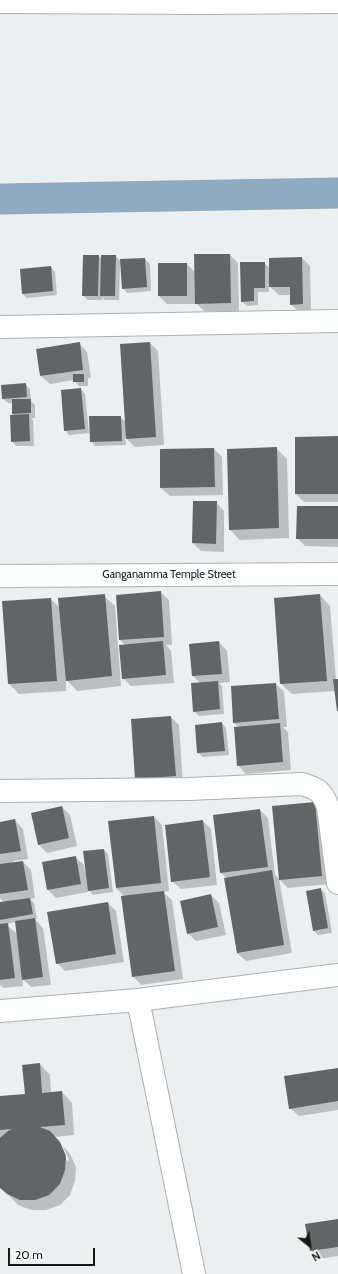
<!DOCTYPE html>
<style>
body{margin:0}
#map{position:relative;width:338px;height:1274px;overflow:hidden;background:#ebefef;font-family:Cabin,sans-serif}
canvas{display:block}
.north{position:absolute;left:290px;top:1226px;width:40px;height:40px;-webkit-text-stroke:3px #f9fdfd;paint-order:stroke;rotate:150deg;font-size:11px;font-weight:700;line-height:16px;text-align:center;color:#171818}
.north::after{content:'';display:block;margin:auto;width:14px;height:18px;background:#171818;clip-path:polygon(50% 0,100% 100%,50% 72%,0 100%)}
.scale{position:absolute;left:8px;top:1248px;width:87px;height:18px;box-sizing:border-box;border:2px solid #171818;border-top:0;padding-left:5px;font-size:12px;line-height:14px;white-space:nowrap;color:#171818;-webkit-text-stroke:3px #f9fdfd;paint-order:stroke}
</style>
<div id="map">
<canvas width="338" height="1274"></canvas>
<div class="north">N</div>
<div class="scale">20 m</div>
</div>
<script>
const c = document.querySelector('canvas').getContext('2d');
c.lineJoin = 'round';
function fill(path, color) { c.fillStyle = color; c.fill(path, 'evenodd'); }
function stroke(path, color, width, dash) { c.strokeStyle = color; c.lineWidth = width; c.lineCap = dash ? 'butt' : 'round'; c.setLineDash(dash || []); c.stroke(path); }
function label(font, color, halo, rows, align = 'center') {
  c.font = font + ' Cabin,sans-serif'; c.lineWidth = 3; c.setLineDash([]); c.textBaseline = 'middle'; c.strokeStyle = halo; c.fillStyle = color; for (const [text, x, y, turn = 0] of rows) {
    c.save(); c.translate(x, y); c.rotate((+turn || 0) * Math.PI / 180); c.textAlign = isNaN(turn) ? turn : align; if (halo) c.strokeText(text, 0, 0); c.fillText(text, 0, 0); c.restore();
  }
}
fill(new Path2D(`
 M230 255 238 263 239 311H204L195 302V304H167L159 296V264H187L195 272Z
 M98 256 102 259 116 256 121 262 145 259 150 264 151 291 127 293 123 288 122 266H120L119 300H105L102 297V300H88L83 295Z
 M302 258 310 266 311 312 300 313 291 304V295H279L269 286V292H258V305L247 306 242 301 264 263 270 268Z
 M51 267 55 272 57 295 27 298 23 294Z
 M79 343 87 352 91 378H88V386H79L74 380 50 384 41 376Z
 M150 343 158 351 164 445 135 447 125 437 126 445 95 446 91 441 120 417 126 422Z
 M25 384 30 389 31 401 35 405V418H31L33 420 34 446H16L12 441 13 403H8L3 399Z
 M81 389 85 394 89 433 69 435 65 430Z
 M338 437V502H304L296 494Z
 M276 448 287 459 289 538 240 540 230 530Z
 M214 449 222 457 223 495 170 496 161 488Z
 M216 502 224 511V552L201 551 193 543Z
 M338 507V547L305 546 297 538Z
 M160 592 169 600 172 645H166L171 651 174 683 131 686 123 678 126 646 120 640Z
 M320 595 330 606 336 680H338V710L335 691 292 694 281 684 275 599Z
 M104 596 115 606 121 686 77 691 66 679V691L19 694 9 684 51 599 60 608Z
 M219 642 227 651 230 682 219 683 222 686 224 714 199 716 194 711 200 683 193 676 190 645Z
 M276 684 284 692 287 727H283L288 732 291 770 246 774 238 765 239 727 234 723Z
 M171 717 179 725 183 784 136 779Z
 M222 723 226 728 229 755 203 757 198 753 196 725Z
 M315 803 323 811 330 884 288 888 279 879 292 953 246 961 237 953 225 878H227L221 873 214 816 260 810 268 818 275 875 280 880Z
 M62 807 70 815 77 846 47 853 39 845Z
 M154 817 162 825 169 891 163 892 172 900 183 979 141 985 133 976 125 897 116 888Z
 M15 820 23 829 28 859 13 861V863L23 862 31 870 35 898 30 899 34 903 37 919H35L43 928 51 985 31 987 22 978 23 986 4 988 0 985V903H5L0 898V823ZM16 922 18 935 6 924Z
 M203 821 211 829 217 885 181 889 172 881Z
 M104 850 108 854 113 892 93 895 88 889V892L56 898 48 890 43 863 75 857 84 865 85 872 86 871Z
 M320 889 325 893 332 933 318 935 314 931Z
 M211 895 219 903 226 935 196 941 188 933Z
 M108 903 116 911 124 962 65 971 57 963Z
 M40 1064 50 1075 51 1093 62 1092 72 1103 74 1135 54 1137 59 1142 67 1161 69 1160 63 1146 70 1154 76 1167 75 1181 70 1195 60 1205 46 1210H31L18 1205 0 1186V1097L26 1095Z
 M338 1069V1110L299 1116 290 1108Z
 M338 1220V1256L319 1259 311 1251 307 1225Z`), '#0003');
stroke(new Path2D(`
 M0 199 338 193`), '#90aac2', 31);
fill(new Path2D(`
 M194 254H230L231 303 195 304Z
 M83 255H99L98 296H82Z
 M101 255H116L115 296H100Z
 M302 257 303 304 290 305V287H269V258Z
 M145 258 147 287 122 289 120 259Z
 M240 262H265V288H254V301L241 302Z
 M158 263H187V296H158Z
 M51 266 53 291 22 294 20 269Z
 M80 342 83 370 40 376 36 349Z
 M150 342 156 437 126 439 120 344Z
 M73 374H84V382H73Z
 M26 383 27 397 2 399 1 385Z
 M81 388 85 429 64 431 61 390Z
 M12 399H31V413L12 414Z
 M29 414 30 441 11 442 10 415Z
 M89 416H121L122 441 90 442Z
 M338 436V494H295V437Z
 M277 447 279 528 229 530 227 449Z
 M214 448 215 487 160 488V449Z
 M193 501H217L216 544 192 543Z
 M297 506H338V539H296Z
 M161 591 164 637 119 640 116 595Z
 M105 594 112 676 66 681 58 598Z
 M320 594 327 681 280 684 274 598Z
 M51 598 57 681 8 684 2 601Z
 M163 641 166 675 122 679 119 645Z
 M219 641 222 674 192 676 189 644Z
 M333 679H338V711H337Z
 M218 681 220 709 193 712 191 683Z
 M276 683 279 719 233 723 231 686Z
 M171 716 176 776 135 779 131 719Z
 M222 722 225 751 197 753 195 725Z
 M280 723 283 762 237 766 234 727Z
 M315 802 322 876 279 880 272 806Z
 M62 806 69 838 38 845 31 813Z
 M260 809 268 867 220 873 213 815Z
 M154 816 161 883 116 888 108 821Z
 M15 819 21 851 0 854V822Z
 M203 820 210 877 171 882 165 825Z
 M104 849 109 888 88 891 83 851Z
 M76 856 81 884 47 890 42 862Z
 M23 861 28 890 0 894V864Z
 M272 870 284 945 237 953 224 878Z
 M321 888 328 928 313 931 306 891Z
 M164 891 175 971 132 977 121 896Z
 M211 894 218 927 187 934 180 901Z
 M30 898 33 914 0 920V902Z
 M108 902 116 954 56 964 47 912Z
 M35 918 43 977 22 980 15 921Z
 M8 923 15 978 0 980V924Z
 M40 1063 42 1093 62 1091 65 1125 40 1127 50 1131 60 1142 66 1156 65 1170 60 1184 49 1195 35 1200H20L7 1194 0 1188V1138L8 1131 12 1129 0 1130V1096L25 1094 22 1065Z
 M338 1068V1101L289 1109 284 1076Z
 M338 1219V1247L310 1251 305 1224Z`), '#626566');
const minor = new Path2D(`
 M0 2 203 3 338 2
 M0 327 338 321
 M0 576 338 574
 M0 791 189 789 302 784C318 789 322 791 328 807L338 883
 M138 1000 194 1274
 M0 1011 138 1000 338 975`);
stroke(minor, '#acb0b0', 24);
stroke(minor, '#fff', 22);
label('11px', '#171818', '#f9fdfd', [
 ["Ganganamma Temple Street",169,575]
]);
</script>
